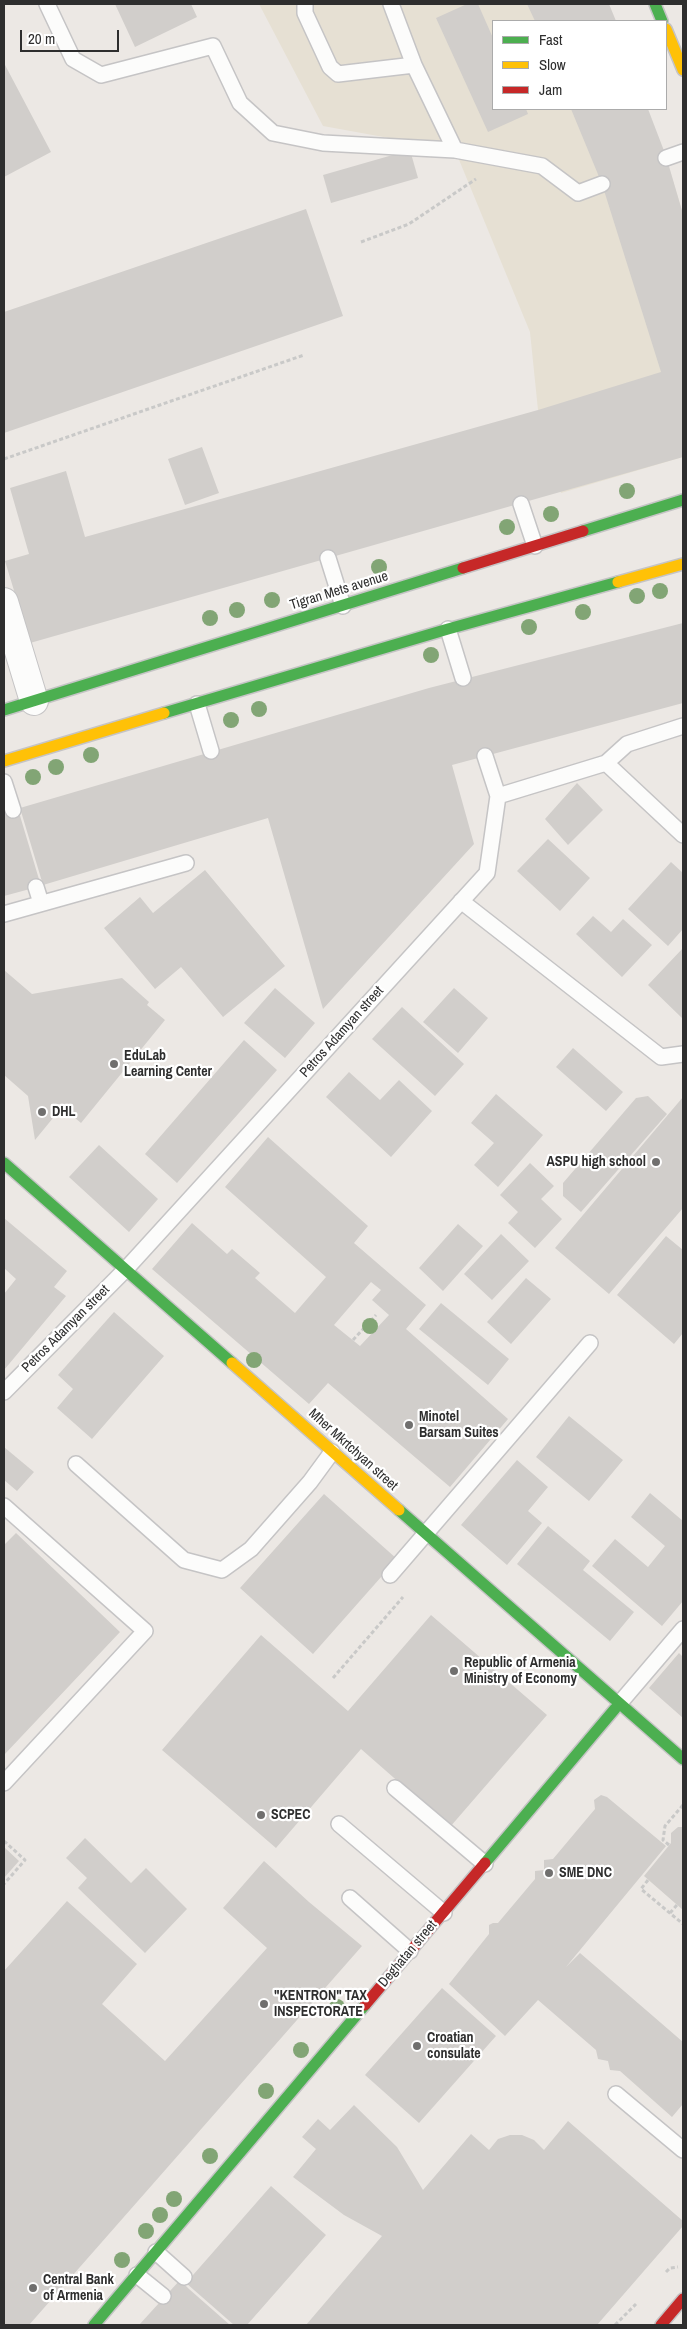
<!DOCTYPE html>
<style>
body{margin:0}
#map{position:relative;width:687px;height:2329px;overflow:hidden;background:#ece8e4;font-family:"Archivo Narrow",sans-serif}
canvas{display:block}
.frame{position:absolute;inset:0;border:5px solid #2e2e2e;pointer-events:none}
.legend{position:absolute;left:492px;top:20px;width:175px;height:90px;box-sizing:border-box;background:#fff;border:1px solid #ababab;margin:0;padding:6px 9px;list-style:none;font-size:15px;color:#2e2e2e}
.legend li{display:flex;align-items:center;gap:10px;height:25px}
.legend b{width:25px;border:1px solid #ababab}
.scale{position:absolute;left:20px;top:30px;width:99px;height:22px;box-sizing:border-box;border:2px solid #2e2e2e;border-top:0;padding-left:6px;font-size:15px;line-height:18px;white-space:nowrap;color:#2e2e2e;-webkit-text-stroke:4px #fff;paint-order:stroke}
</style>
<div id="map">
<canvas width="687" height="2329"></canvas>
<div class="frame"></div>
<ul class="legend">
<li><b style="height:6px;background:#4caf50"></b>Fast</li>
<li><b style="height:6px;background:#ffc107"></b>Slow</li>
<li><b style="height:6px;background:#c62828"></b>Jam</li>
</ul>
<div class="scale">20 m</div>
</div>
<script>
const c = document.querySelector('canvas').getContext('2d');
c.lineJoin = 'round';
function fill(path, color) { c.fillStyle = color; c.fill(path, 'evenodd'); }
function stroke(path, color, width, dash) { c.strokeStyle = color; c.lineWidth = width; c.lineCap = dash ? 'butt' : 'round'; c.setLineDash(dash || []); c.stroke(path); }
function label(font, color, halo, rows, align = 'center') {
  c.font = font + ' "Archivo Narrow",sans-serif'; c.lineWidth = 4.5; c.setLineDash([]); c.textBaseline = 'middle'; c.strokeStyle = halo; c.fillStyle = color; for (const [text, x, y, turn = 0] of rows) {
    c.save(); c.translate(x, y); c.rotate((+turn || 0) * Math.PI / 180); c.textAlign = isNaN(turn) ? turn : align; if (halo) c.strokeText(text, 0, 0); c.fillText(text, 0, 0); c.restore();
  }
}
fill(new Path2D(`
 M259 4H607L613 21H493V109H647L666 158 683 214V457L561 493 538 410 530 332 455 150 323 126Z`), '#e6e0d3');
fill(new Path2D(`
 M115 4H191L197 17 135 47Z
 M467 4H478L493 38V109H526L528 114 488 132 436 18Z
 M527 4H609L616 21H535Z
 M4 63 51 152 4 177Z
 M571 109H648L666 156 683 214V457L30 643 5 561 29 554 10 488 66 471 85 537 538 410 661 372 602 184Z
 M410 150 418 178 331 203 323 175Z
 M306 209 343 316 4 433V312Z
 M202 447 219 493 185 505 168 459Z
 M683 623V703L452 765 474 844 323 1009 268 818 43 885 20 808 429 688Z
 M577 783 603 810 568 845 545 819Z
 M18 809 41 886 4 896V813Z
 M548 839 590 878 560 911 517 871Z
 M671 862 683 873V929L668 946 628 909Z
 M205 870 285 966 223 1017 181 967 155 989 104 928 140 897 153 913Z
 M593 916 611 932 623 919 652 945 622 977 576 934Z
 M683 948V1019L648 985Z
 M4 970 32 994 122 978 149 1002 147 1005 165 1020 81 1123 62 1107 35 1140 28 1096 4 1075Z
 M275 988 315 1023 285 1058 244 1023Z
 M454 988 488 1018 458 1053 423 1022Z
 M402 1007 464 1064 435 1096 372 1039Z
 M244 1040 277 1070 177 1183 145 1154Z
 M573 1048 623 1092 606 1111 556 1067Z
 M349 1072 380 1100 399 1080 432 1111 391 1157 326 1097Z
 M496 1094 543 1135 498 1187 474 1165 494 1143 471 1123Z
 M648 1096 667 1114 581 1212 563 1196V1183L636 1098Z
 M683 1097V1208L609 1294 555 1248Z
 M268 1137 368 1226 354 1243 426 1305 406 1329 508 1419 450 1487 328 1383 309 1404 152 1269 192 1223 227 1254 232 1249 260 1273 255 1278 295 1313 326 1277 225 1187ZM371 1282 381 1290 372 1300 389 1315 360 1346 334 1325Z
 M99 1145 158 1199 129 1232 69 1177Z
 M530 1163 554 1186 541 1199 562 1219 535 1248 508 1223 518 1212 500 1195Z
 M4 1218 67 1271 54 1287 66 1296 4 1370V1294L16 1279 4 1268Z
 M458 1224 483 1246 443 1291 419 1268Z
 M501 1234 529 1261 492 1300 464 1274Z
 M666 1236 683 1250V1333L674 1344 617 1295Z
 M526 1278 551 1299 511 1344 487 1322Z
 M441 1303 509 1359 488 1385 419 1329Z
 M114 1312 164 1356 92 1439 57 1408 73 1389 58 1375Z
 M569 1416 623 1460 589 1501 536 1457Z
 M4 1447 34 1472 17 1491 4 1480Z
 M517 1460 548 1487 528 1511 542 1523 507 1565 461 1525Z
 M650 1493 683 1521V1601L662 1626 592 1566 615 1539 648 1567 665 1546 631 1517Z
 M324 1494 397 1559 313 1654 240 1588Z
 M548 1526 590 1561 583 1570 634 1612 610 1641 517 1564Z
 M16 1533 120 1632 4 1755V1545Z
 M431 1615 547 1715 450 1827 361 1749 276 1848 162 1750 261 1635 348 1711Z
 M679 1653 683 1657V1718L649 1688Z
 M601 1795 607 1797 666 1846 566 1967 580 1953 683 2042V2104L672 2117 620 2071 610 2070 608 2061 598 2059 596 2050 538 2000 505 2036 449 1984 489 1934V1925L493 1923H498L535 1879V1871L544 1870V1860L553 1859 595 1809 594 1800Z
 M678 1827H683V1910L644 1876 671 1843V1833Z
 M85 1838 131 1883 146 1868 187 1909 145 1953 78 1888 87 1878 66 1858Z
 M4 1847 19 1861 4 1878Z
 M264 1861 309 1902 362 1946 29 2325H4V1971L67 1901 137 1964 102 2004 165 2061 267 1948 223 1908Z
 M442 1988 496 2036 419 2123 365 2075Z
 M354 2105 397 2147 423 2190 471 2134 489 2150 498 2139 510 2135H522L534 2140 544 2150 568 2121 683 2221V2226L597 2325H306L382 2236 344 2215 293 2177 316 2149 302 2137 318 2119 330 2130Z
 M271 2186 326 2235 247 2325H234L186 2283Z
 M180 2280 189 2289 230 2325H139Z`), '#d1cecb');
const lane = new Path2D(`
 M47 4 73 59 101 75 213 46 240 103 273 133 323 143 455 150 542 166 578 193 602 184
 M305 4V13L330 67 338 74 414 65 455 150
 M391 4 414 65
 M666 158 683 152
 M521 504 535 546
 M328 558 343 606
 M448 629 463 678
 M197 704 211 751
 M606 763 683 835
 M4 782 13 810
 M498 796 606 763 627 744 683 726
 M36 887 41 903
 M461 901 661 1057 683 1054
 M4 914 186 863
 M4 1392 126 1269 487 873 498 796 485 756
 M76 1464 184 1560 222 1570 251 1549 310 1482 332 1452
 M4 1506 145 1631 4 1783
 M390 1575 590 1343
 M619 1704 683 1629
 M395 1788 485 1864
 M339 1824 444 1913
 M350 1898 410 1951
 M616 2094 683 2150
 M156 2252 184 2277
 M137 2275 163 2296`);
const street = new Path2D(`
 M4 602 34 701`);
const fast = new Path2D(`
 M655 4 662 21
 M583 531 683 500
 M4 710 463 568
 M164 713 448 629 618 582
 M4 1163 232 1363
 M399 1510 683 1759
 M485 1863 619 1704
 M94 2325 365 2005`);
const slow = new Path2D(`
 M666 29 683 70
 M618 582 683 564
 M4 761 164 713
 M232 1363 399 1510`);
const jam = new Path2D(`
 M463 568 583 531
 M365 2005 485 1863
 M661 2325 683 2299`);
stroke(lane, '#c5c4c5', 18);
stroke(street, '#c5c4c5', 30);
stroke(fast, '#c5c4c5', 14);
stroke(slow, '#c5c4c5', 14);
stroke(jam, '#c5c4c5', 14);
stroke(new Path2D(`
 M361 242 409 224 476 179
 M4 459 304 355
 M353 1340 376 1315
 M333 1678 403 1597
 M4 1841 25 1860 4 1884
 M669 1845 663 1840 665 1826 683 1805
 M648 1880 641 1889 683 1924
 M670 1913 677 1905
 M666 2272 670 2268 678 2267
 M615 2325 636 2304`), '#c9c9c8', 3, [4, 2.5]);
stroke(lane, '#fcfcfb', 15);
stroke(street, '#fcfcfb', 28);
stroke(fast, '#4caf50', 11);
stroke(slow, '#ffc107', 11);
stroke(jam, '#c62828', 11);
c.fillStyle = '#82a575';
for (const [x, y] of [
 [627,491],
 [551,514],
 [507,527],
 [379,567],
 [660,591],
 [637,596],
 [272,600],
 [237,610],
 [583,612],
 [210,618],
 [529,627],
 [431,655],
 [259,709],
 [231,720],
 [91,755],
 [56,767],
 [33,777],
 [370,1326],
 [254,1360],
 [337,2007],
 [301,2050],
 [266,2091],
 [210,2156],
 [174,2199],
 [160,2215],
 [146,2231],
 [122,2260]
]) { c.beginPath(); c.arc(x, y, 8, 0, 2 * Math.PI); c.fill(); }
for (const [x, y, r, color] of [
 [114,1064,5,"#706f6e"],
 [42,1112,5,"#706f6e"],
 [656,1162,5,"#706f6e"],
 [409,1425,5,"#706f6e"],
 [454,1671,5,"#706f6e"],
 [261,1815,5,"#706f6e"],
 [549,1873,5,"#706f6e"],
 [264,2004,5,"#706f6e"],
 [417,2046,5,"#706f6e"],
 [33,2288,5,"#706f6e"]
]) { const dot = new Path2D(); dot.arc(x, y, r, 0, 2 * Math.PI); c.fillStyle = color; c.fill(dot); stroke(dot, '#fff', 2); }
label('14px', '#2e2e2e', '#fff', [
 ["Tigran Mets avenue",339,591,-17],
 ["Petros Adamyan street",342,1032,-48],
 ["Petros Adamyan street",66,1329,-45],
 ["Mher Mkrtchyan street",353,1450,42],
 ["Deghatan street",408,1954,-50]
]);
label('bold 14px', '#2e2e2e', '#fff', [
 ["EduLab",124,1056],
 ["Learning Center",124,1072],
 ["DHL",52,1112],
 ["ASPU high school",646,1162,"right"],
 ["Minotel",419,1417],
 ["Barsam Suites",419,1433],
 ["Republic of Armenia",464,1663],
 ["Ministry of Economy",464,1679],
 ["SCPEC",271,1815],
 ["SME DNC",559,1873],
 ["\"KENTRON\" TAX",274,1996],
 ["INSPECTORATE",274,2012],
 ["Croatian",427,2038],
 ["consulate",427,2054],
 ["Central Bank",43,2280],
 ["of Armenia",43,2296]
], 'left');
</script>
